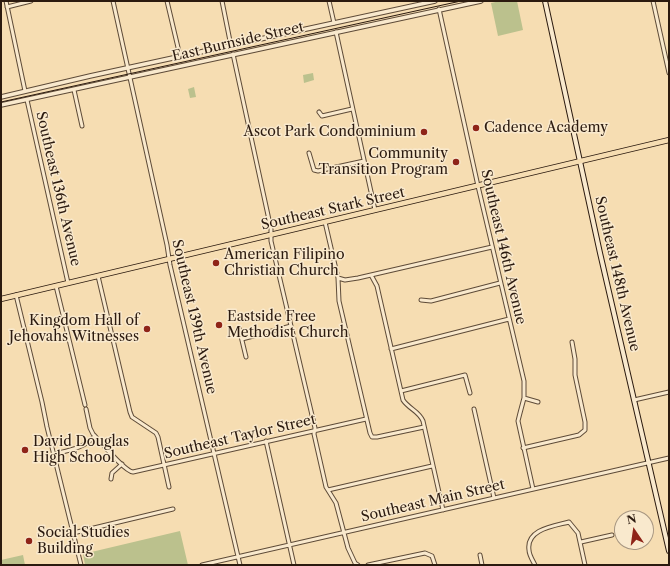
<!DOCTYPE html>
<style>
body{margin:0}
#map{position:relative;width:670px;height:566px;overflow:hidden;background:#f6ddb2;font-family:"Libre Caslon Text",serif}
canvas{display:block}
.frame{position:absolute;inset:0;border:2px solid #2b1a0f;pointer-events:none}
.north{position:absolute;left:614px;top:510px;width:40px;height:40px;box-sizing:border-box;background:#f9e9cd;border:1px solid #a79681;border-radius:50%;rotate:347deg;font-size:11px;font-weight:700;line-height:16px;text-align:center;color:#2b1a0f}
.north::after{content:'';display:block;margin:auto;width:14px;height:18px;background:#8f2418;clip-path:polygon(50% 0,100% 100%,50% 72%,0 100%)}
</style>
<div id="map">
<canvas width="670" height="566"></canvas>
<div class="frame"></div>
<div class="north">N</div>
</div>
<script>
const c = document.querySelector('canvas').getContext('2d');
c.lineJoin = 'round';
function fill(path, color) { c.fillStyle = color; c.fill(path, 'evenodd'); }
function stroke(path, color, width, dash) { c.strokeStyle = color; c.lineWidth = width; c.lineCap = dash ? 'butt' : 'round'; c.setLineDash(dash || []); c.stroke(path); }
function label(font, color, halo, rows, align = 'center') {
  c.font = font + ' "Libre Caslon Text",serif'; c.lineWidth = 3; c.setLineDash([]); c.textBaseline = 'middle'; c.strokeStyle = halo; c.fillStyle = color; for (const [text, x, y, turn = 0] of rows) {
    c.save(); c.translate(x, y); c.rotate((+turn || 0) * Math.PI / 180); c.textAlign = isNaN(turn) ? turn : align; if (halo) c.strokeText(text, 0, 0); c.fillText(text, 0, 0); c.restore();
  }
}
fill(new Path2D(`
 M500 1H517L523 30 498 36 491 3Z
 M313 73 314 80 304 83 303 75Z
 M194 87 196 97 190 98 188 89Z
 M180 531 188 565H85L83 554Z
 M23 555 25 565H1V560Z`), '#bbc18d');
const minor = new Path2D(`
 M6 1 25 91
 M113 1 167 245 170 265 240 565
 M167 1 180 56
 M222 1 231 46
 M329 1 334 23
 M653 1 669 73
 M7 7 31 1
 M439 9 478 186 524 381V398L520 413 518 421 533 489
 M336 32 375 210
 M233 54 271 229V241L315 428 314 434 326 487 336 503 348 548 355 563 358 565
 M74 90 82 126
 M27 100 68 283
 M319 112 322 116 352 109
 M309 153 314 170 318 171 364 161
 M325 222 338 278 339 301 370 433 372 437H377L424 427
 M371 275 377 286 403 400C409 409 419 411 423 421L443 510
 M98 276 130 412 132 417 156 433 158 437 169 487
 M338 278 345 280 358 278 492 247
 M56 286 85 405
 M16 295 42 402 47 427 81 565
 M421 300 431 301 500 283
 M239 328 246 357
 M242 339 291 326
 M391 349 509 319
 M401 391 465 375 470 393
 M524 398 538 402
 M634 400 669 392
 M86 409 90 428 93 434C101 442 124 471 133 472L366 419
 M474 409 494 498
 M266 441 294 565
 M523 448 579 435 585 430V422L575 375V359L572 342
 M54 454C70 450 84 448 95 436
 M111 479 112 473 122 464
 M328 490 432 466
 M73 533 173 509
 M581 542 612 535
 M480 555 482 565
 M202 565 669 458
 M368 565 425 553 432 556 435 565
 M535 565C533 561 529 555 529 550 526 529 554 526 569 522L578 533 585 565`);
const tertiary = new Path2D(`
 M1 97 90 76 435 1
 M1 105 481 1`);
const secondary = new Path2D(`
 M545 1 600 253 669 551`);
const primary = new Path2D(`
 M1 299 669 140`);
stroke(minor, '#5e4b38', 5);
stroke(tertiary, '#5e4b38', 5.5);
stroke(secondary, '#2b1a0f', 6);
stroke(primary, '#2b1a0f', 6);
stroke(minor, '#f9e9cd', 3);
stroke(tertiary, '#f9e9cd', 3.5);
stroke(secondary, '#f9e9cd', 4);
stroke(primary, '#f6ddb2', 4.5);
stroke(new Path2D(`
 M1 102 461 1`), '#2b1a0f', 1);
for (const [x, y, r, color] of [
 [476,128,4,"#8f2418"],
 [424,132,4,"#8f2418"],
 [456,162,4,"#8f2418"],
 [216,263,4,"#8f2418"],
 [219,325,4,"#8f2418"],
 [147,329,4,"#8f2418"],
 [25,450,4,"#8f2418"],
 [29,541,4,"#8f2418"]
]) { const dot = new Path2D(); dot.arc(x, y, r, 0, 2 * Math.PI); c.fillStyle = color; c.fill(dot); stroke(dot, '#f9e9cd', 1.5); }
label('14px', '#2b1a0f', '#f9e9cd', [
 ["East Burnside Street",238,42,-13],
 ["Southeast 136th Avenue",58,189,77],
 ["Southeast Stark Street",333,209,-13],
 ["Southeast 146th Avenue",503,247,77],
 ["Southeast 148th Avenue",617,274,77],
 ["Southeast 139th Avenue",194,317,77],
 ["Southeast Taylor Street",240,437,-13],
 ["Southeast Main Street",433,501,-13]
]);
label('14px', '#2b1a0f', '#f9e9cd', [
 ["Cadence Academy",484,128],
 ["Ascot Park Condominium",416,132,"right"],
 ["Community",448,154,"right"],
 ["Transition Program",448,170,"right"],
 ["American Filipino",224,255],
 ["Christian Church",224,271],
 ["Eastside Free",227,317],
 ["Methodist Church",227,333],
 ["Kingdom Hall of",139,321,"right"],
 ["Jehovahs Witnesses",139,337,"right"],
 ["David Douglas",33,442],
 ["High School",33,458],
 ["Social Studies",37,533],
 ["Building",37,549]
], 'left');
</script>
